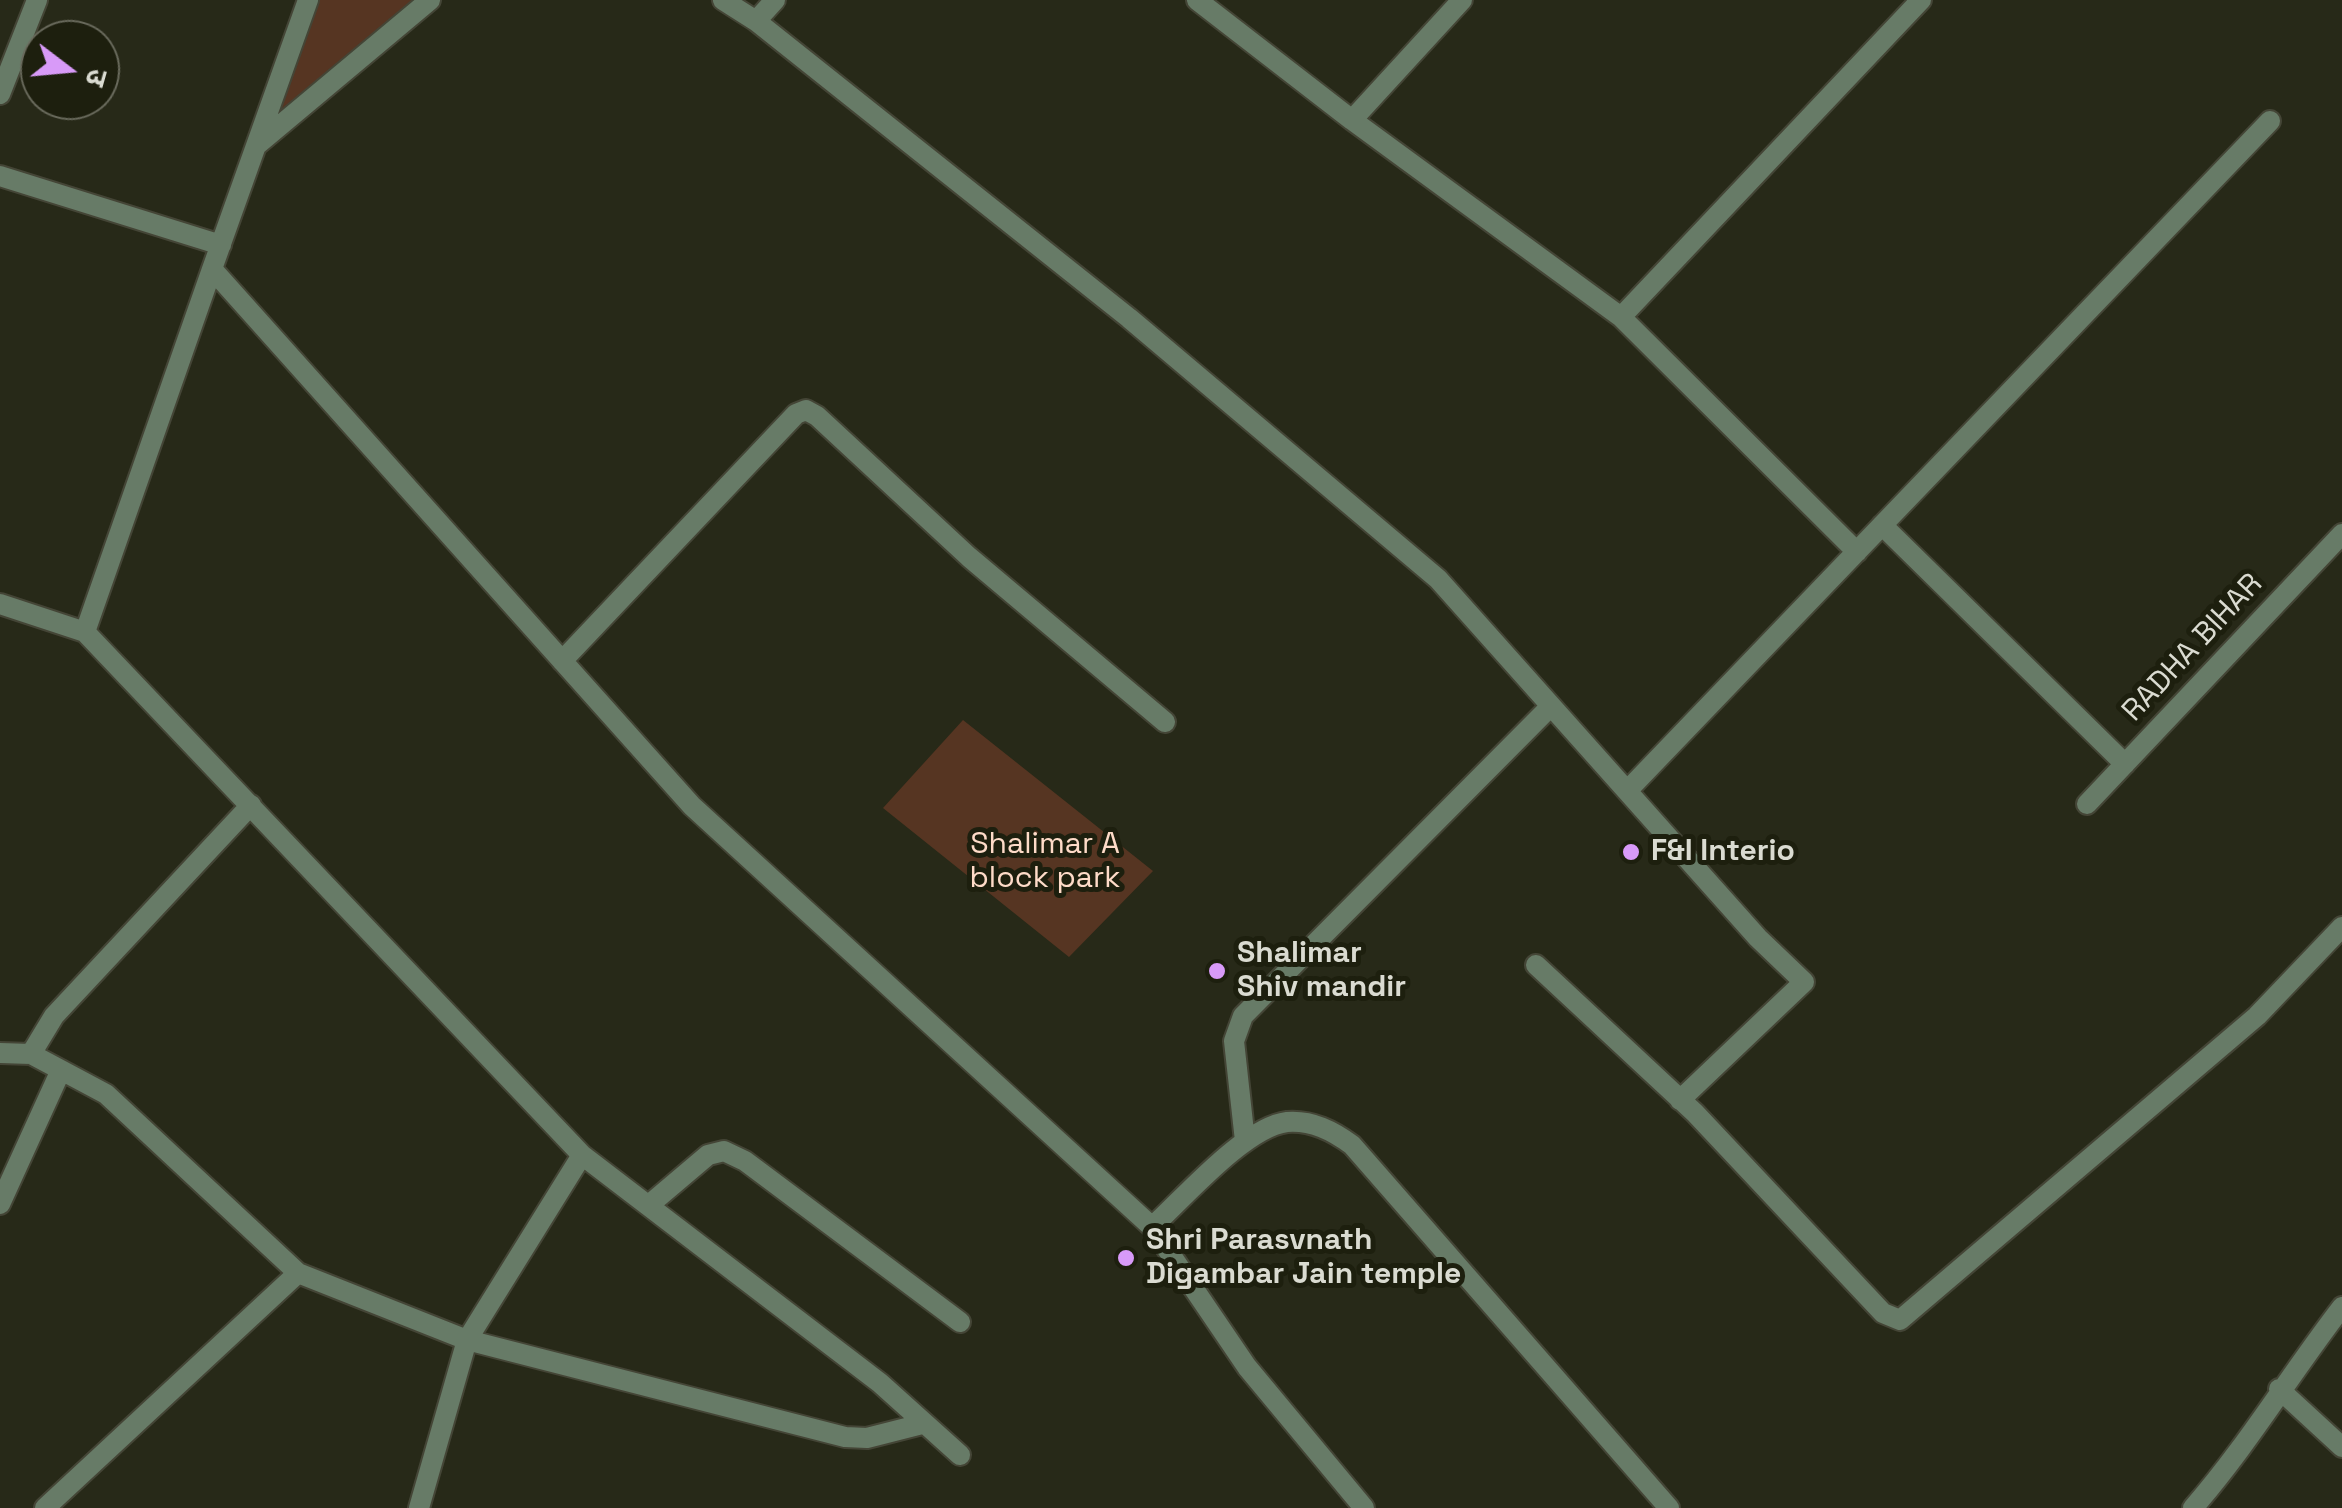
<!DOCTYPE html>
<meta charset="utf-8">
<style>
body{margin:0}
#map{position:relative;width:2342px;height:1508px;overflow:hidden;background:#272918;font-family:"Space Grotesk","Noto Sans Devanagari",sans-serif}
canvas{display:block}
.north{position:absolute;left:20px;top:20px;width:100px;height:100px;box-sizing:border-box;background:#1d1f0e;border:2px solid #696a5c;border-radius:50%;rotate:106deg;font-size:28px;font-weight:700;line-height:40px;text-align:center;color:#dadbd1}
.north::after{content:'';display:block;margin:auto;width:35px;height:45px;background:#d89af8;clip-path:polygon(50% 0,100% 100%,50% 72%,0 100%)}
</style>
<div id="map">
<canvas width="2342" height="1508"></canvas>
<div class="north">उ</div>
</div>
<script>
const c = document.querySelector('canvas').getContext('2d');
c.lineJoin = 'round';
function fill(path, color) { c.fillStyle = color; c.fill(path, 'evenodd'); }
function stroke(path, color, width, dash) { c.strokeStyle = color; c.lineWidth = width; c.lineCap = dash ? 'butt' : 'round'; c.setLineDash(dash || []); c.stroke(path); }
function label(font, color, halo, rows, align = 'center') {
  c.font = font + ' "Space Grotesk",sans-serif'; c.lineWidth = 10; c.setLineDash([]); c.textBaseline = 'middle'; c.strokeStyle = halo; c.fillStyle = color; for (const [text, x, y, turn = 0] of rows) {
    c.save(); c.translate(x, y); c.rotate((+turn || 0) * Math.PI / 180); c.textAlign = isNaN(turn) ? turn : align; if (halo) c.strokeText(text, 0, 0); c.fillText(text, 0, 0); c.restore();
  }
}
fill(new Path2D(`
 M308 0H430L257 145Z
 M963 720 1153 871 1069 957 883 808Z`), '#563522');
const street = new Path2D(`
 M723 0 756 21 1129 318 1438 579 1758 938 1804 982 1680 1100
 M1197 0 1352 120 1462 0
 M756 21 775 0
 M0 94 37 0
 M1352 120 1621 317 1857 552
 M258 144 430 0
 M0 176 221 245
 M212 269 308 0
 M1621 317 1921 0
 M1882 525 2125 764
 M0 604 85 632 212 269 692 806 1152 1227 1247 1367 1364 1508
 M85 632 582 1155 467 1340 419 1508
 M562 661 796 414 806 410 817 416 969 557 1165 722
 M1627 791 2270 121
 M2087 804 2342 534
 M251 805 54 1016 31 1054 106 1094 298 1273 467 1340 845 1437 867 1438 922 1424
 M1536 965 1695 1113 1883 1313 1900 1320 2257 1016 2342 927
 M0 1053 31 1054
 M1245 1141 1234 1041 1243 1016 1549 708
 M582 1155 880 1383 960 1455
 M0 1204 61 1070
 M649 1205 708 1155 724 1151 745 1161 960 1322
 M1152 1227C1184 1198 1245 1127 1287 1122 1312 1120 1333 1131 1352 1145L1669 1508
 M2279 1389 2342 1447
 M45 1508 298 1273
 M2193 1508C2248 1445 2291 1373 2342 1307`);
stroke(street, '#444536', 24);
stroke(street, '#677b67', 20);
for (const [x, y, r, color] of [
 [1631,852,10,"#d89af8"],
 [1217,971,10,"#d89af8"],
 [1126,1258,10,"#d89af8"]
]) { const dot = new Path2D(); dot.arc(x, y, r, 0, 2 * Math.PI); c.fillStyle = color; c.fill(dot); stroke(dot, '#1d1f0e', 4); }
label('30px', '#dadbd1', '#1d1f0e', [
 ["RADHA BIHAR",2193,648,-47]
]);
label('30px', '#fedbc8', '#1d1f0e', [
 ["Shalimar A",1045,845],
 ["block park",1045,879]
]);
label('bold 30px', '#dadbd1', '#1d1f0e', [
 ["F&I Interio",1651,852],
 ["Shalimar",1237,954],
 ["Shiv mandir",1237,988],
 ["Shri Parasvnath",1146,1241],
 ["Digambar Jain temple",1146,1275]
], 'left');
</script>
